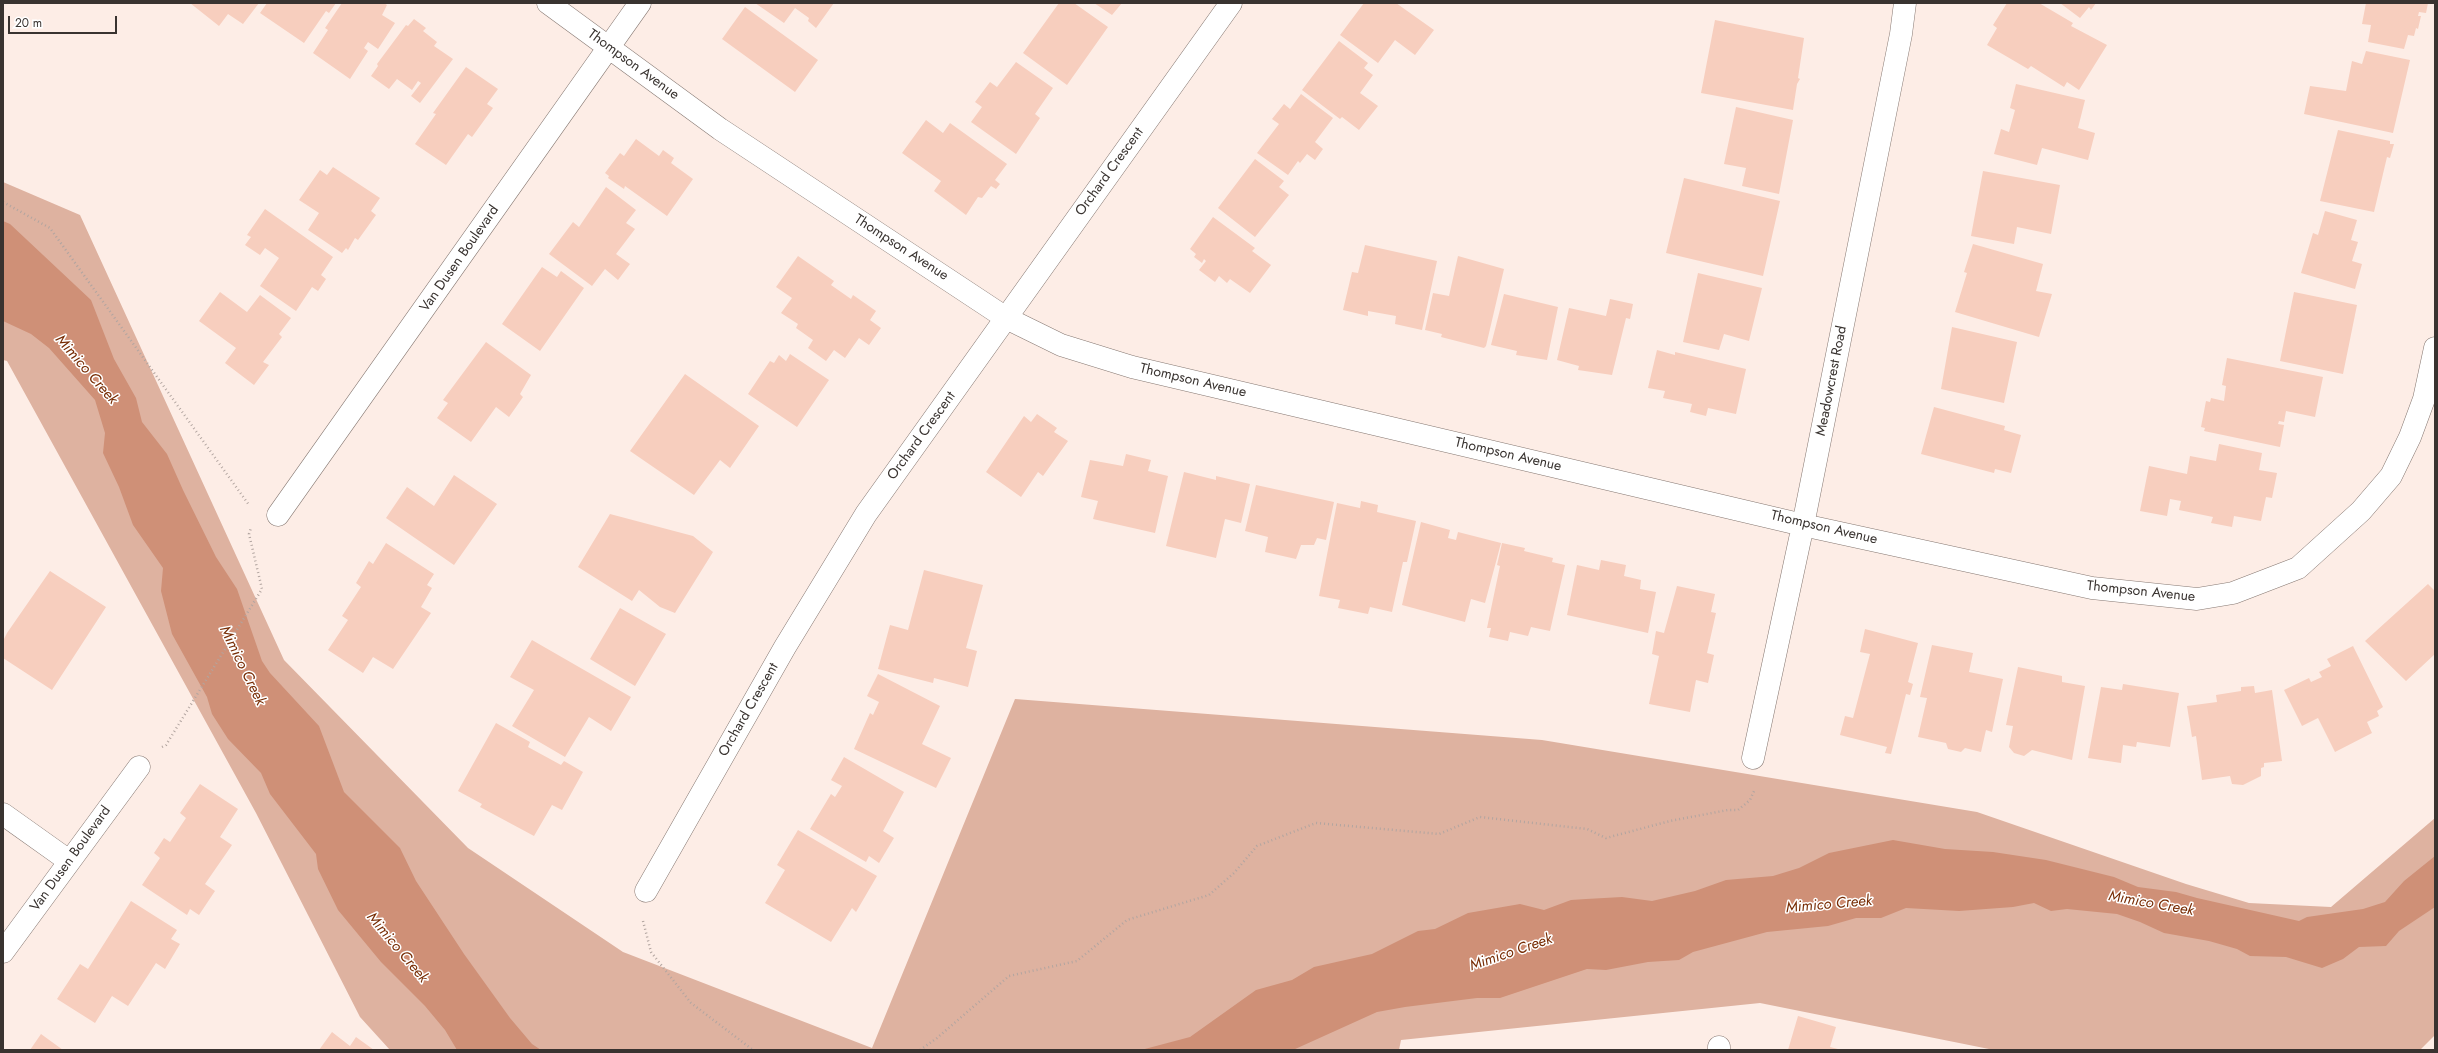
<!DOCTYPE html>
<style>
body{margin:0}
#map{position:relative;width:2438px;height:1053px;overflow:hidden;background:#fdede6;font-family:Jost,sans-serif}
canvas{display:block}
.frame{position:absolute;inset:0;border:4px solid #393330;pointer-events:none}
.scale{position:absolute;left:8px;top:16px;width:109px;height:18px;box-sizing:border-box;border:2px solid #393330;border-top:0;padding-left:5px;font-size:12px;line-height:14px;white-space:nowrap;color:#393330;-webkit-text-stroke:3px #fff;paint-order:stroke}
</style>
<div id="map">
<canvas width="2438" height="1053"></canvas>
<div class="frame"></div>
<div class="scale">20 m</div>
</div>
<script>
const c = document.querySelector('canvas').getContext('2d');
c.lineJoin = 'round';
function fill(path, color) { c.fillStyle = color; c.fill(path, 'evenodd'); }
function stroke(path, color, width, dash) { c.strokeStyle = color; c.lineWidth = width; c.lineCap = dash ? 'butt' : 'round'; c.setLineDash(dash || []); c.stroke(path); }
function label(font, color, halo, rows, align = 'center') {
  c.font = font + ' Jost,sans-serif'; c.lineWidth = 3; c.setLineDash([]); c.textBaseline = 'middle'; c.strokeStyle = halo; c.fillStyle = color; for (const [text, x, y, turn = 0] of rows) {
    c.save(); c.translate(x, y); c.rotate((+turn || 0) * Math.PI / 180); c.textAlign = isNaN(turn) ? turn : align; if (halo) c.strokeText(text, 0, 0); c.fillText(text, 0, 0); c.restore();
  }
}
fill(new Path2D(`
 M3 182 80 215 284 660 468 848 623 952 872 1048 1015 699 1542 740 1977 812 2186 884 2249 903 2331 907 2435 818V1035L2420 1050H1994L1760 1003 1401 1040 1399 1050H390L360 1017 256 813 7 361 3 360Z`), '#deb2a0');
fill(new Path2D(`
 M3 221 10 224 91 300 114 359 136 398 142 422 167 454 183 490 216 557 237 589 262 661 270 673 319 726 344 792 400 848 416 881 464 954 510 1018 532 1044 541 1050H457L445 1030 425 1006 381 962 338 910 318 869 316 854 270 794 261 773 228 739 212 714 207 697 172 634 161 591 163 568 133 525 119 487 103 453 105 433 95 400 49 348 31 334 3 321Z
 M1893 840 1945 849 1993 852 2046 860 2114 877 2138 887 2176 892 2197 898 2299 921 2307 917 2363 909 2385 902 2404 881 2435 856V907L2399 931 2386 946 2359 947 2343 959 2322 968 2286 957 2250 956 2237 949 2209 941 2164 933 2140 922 2117 914 2067 909 2051 911 2034 903 2013 907 1959 911 1906 908 1881 918H1856L1828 926 1767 932 1693 952 1679 960 1648 962 1606 970 1587 969 1500 998H1477L1405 1007 1377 1012 1293 1050H1141L1190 1037 1256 990 1292 980 1314 967 1372 954 1418 931 1435 929 1468 913 1520 904 1544 910 1571 900 1586 899 1622 897 1652 901 1695 891 1726 880 1773 876 1799 868 1829 853Z`), '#cf9077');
fill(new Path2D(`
 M190 3H259L243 24 228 14 219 26Z
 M267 3H336L329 13 326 11 304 43 260 13Z
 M342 3H384L387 5 382 15 395 23 378 49 368 42 364 48 368 51 350 79 313 53 328 30 325 28Z
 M755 3H834L816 28 808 21 809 18 795 8 784 23Z
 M1059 3H1074L1108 27 1067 85 1023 53Z
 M1094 3H1122L1112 15Z
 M1364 3H1396L1434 30 1415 55 1395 40 1378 63 1340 35Z
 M2007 3H2039L2073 23 2071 26 2107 45 2079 90 2067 82 2064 87 2031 66 2028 69 1987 45 1997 28 1993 25Z
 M2060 3H2096L2091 10 2089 7 2080 18Z
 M2366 3H2428L2426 13 2419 12 2418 16H2421L2418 29 2416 28 2414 36 2408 35 2404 49 2368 42 2371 25 2362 24Z
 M745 7 818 60 795 92 722 39Z
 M414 19 426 28 423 31 437 42 434 46 453 59 420 103 411 96 421 83 418 81 412 90 397 79 389 89 371 76 378 66 377 64 406 25 408 26Z
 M1715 20 1804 38 1798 78 1800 79 1797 84 1793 110 1701 93Z
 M1339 41 1368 63 1364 68 1373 75 1360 93 1378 106 1359 130 1342 117 1340 119 1302 90Z
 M2366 51 2410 60 2393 133 2304 114 2310 86 2346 91 2352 61 2362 64Z
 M1016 62 1053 88 1035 114 1040 118 1016 154 971 122 982 107 975 102 990 82 997 87Z
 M466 67 498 89 487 104 493 108 472 137 468 134 446 165 415 144 436 114 433 113Z
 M2016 84 2085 100 2078 128 2095 133 2088 160 2042 148 2037 165 1994 154 2001 129 2009 132 2015 110 2010 108Z
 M1301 94 1333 118 1315 142 1323 149 1315 160 1307 154 1300 163 1298 161 1288 175 1257 153 1279 124 1272 119 1284 104 1290 109Z
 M1736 107 1793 120 1779 194 1742 186 1746 168 1724 164Z
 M926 120 943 133 950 123 1007 164 995 180 1000 184 996 189 991 186 982 198 978 197 966 215 934 191 941 181 902 153Z
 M2338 130 2390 141V144H2394L2390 158 2387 157 2374 212 2320 201Z
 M636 139 659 156 663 150 674 158 671 163 693 179 667 216 625 186 624 189 608 178 609 176 605 173 620 153 624 156Z
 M1255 159 1284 181 1279 187 1289 195 1255 237 1218 208Z
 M333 167 380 198 371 211 376 215 358 240 355 238 348 250 346 248 342 253 308 230 319 213 299 200 320 170 327 175Z
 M1983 171 2060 185 2051 234 2017 227 2014 244 1971 236Z
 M1684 178 1780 201 1763 276 1666 253Z
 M606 187 636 210 626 223 635 229 616 254 630 264 618 280 605 269 592 286 549 254 573 222 579 227Z
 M265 209 333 257 321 275 326 279 318 291 312 287 296 311 260 286 279 258 265 248 260 255 245 245 251 237 247 235Z
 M2325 211 2357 220 2351 240 2358 242 2352 261 2362 264 2355 289 2301 273 2313 233 2318 235Z
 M1213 217 1255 248 1252 251 1271 265 1250 293 1230 279 1227 283 1219 276 1215 282 1199 270 1206 261 1204 259 1202 263 1194 257 1196 254 1190 249Z
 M1973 244 2043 264 2036 291 2052 294 2039 337 1955 312 1967 273 1964 272Z
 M1365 245 1437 261 1422 330 1395 324 1396 316 1368 311V316L1343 310 1352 272 1358 273Z
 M798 256 834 281 831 285 851 299 853 295 876 311 870 320 881 328 869 345 859 338 845 358 834 350 826 361 808 348 813 340 796 328 798 324 781 313 792 298 776 287Z
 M1458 256 1504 269 1486 346 1484 348 1441 337 1442 334 1425 330 1433 293 1449 296Z
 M542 267 557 277 561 271 584 288 540 351 502 324Z
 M1698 273 1762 288 1749 341 1724 334 1719 350 1683 342Z
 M220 292 247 312 260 295 291 318 279 334 282 337 263 362 269 365 254 385 225 363 236 348 199 321Z
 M2294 292 2357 305 2343 374 2280 361Z
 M1504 294 1558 307 1547 360 1516 355 1517 351 1491 345Z
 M1610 299 1633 304 1630 319 1626 318 1612 375 1578 370 1579 366 1557 360 1569 308 1606 316Z
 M1952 327 2017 342 2004 403 1941 389Z
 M486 342 531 375 520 394 523 397 509 417 496 407 471 442 437 418 448 403 443 400Z
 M1657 350 1675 355V352L1746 369 1736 414 1708 408 1706 416 1690 412 1692 404 1663 398 1665 391 1648 388Z
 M790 354 829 380 797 427 748 394 770 361 774 363 779 355 786 361Z
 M2227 358 2323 377 2315 417 2286 411 2284 422 2279 421 2278 424 2284 425 2280 447 2204 431 2205 428 2201 427 2206 401 2210 402 2211 398 2224 401 2226 386 2222 385Z
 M685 374 759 426 730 468 720 460 694 495 630 451Z
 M1934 407 2005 426 2004 430 2021 435 2011 473 1995 469 1994 473 1921 454Z
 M1037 414 1057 428 1054 432 1068 441 1043 476 1038 472 1021 497 986 472 1024 416 1031 422Z
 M2219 444 2262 453 2259 470 2277 473 2272 498 2266 497 2261 521 2234 516 2232 527 2211 523 2213 517 2179 510 2181 501 2170 499 2167 516 2140 511 2149 466 2187 474 2190 456 2216 461Z
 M1126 454 1151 460 1148 471 1168 476 1155 533 1093 519 1098 501 1081 497 1090 460 1123 466Z
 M1184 472 1216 480V476L1250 484 1241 523 1225 519 1216 558 1166 546Z
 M454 475 497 504 454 565 386 518 407 487 434 506Z
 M1256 485 1334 502 1326 540 1317 538 1314 545H1301L1296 559 1265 552 1268 537 1245 531Z
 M1361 501 1378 505 1377 512 1416 521 1407 562H1403L1392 612 1370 607 1368 614 1338 608 1340 600 1319 596 1337 503 1360 508Z
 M610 514 693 536 713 552 675 613 660 607 639 590 632 601 578 567Z
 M1421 522 1450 530 1448 538 1456 540 1458 532 1501 543 1485 603 1471 599 1465 622 1402 605Z
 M386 543 434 574 427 585 432 588 421 607 431 613 393 669 373 657 363 673 328 650 348 620 342 616 361 587 356 583 369 561 373 564Z
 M1502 543 1525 548 1524 551 1553 558 1552 562 1565 565 1550 631 1531 627 1528 636 1510 632 1508 641 1489 637 1491 628H1487L1500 566 1497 565Z
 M1601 560 1626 565 1624 576 1641 580 1640 589 1656 592 1648 633 1567 615 1577 565 1599 570Z
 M924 570 983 585 966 648 977 651 968 687 934 678 933 683 878 669 890 625 908 630Z
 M50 571 106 607 52 690 3 658V641L7 633Z
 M2428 584 2435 591V654L2406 681 2365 641Z
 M1677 586 1715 594 1711 612 1716 613 1707 653 1714 655 1708 683 1696 680 1690 712 1649 704 1659 656 1652 654 1656 631 1664 633Z
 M620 608 666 634 635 686 590 659Z
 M1865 629 1918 643 1908 682 1913 684 1910 695 1906 694 1891 754 1885 753 1887 747 1840 735 1845 716 1853 718 1870 654 1860 652Z
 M532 640 631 697 611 731 589 717 565 757 512 726 534 690 510 677Z
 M1932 645 1973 653 1969 672 2003 679 1992 732 1986 730 1981 752 1965 748 1961 752 1948 749 1946 743 1918 737 1927 698 1920 697Z
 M2353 646 2383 707 2377 711 2379 716 2367 722 2372 733 2335 752 2318 718 2302 726 2284 690 2309 678 2311 682 2322 677 2319 672 2331 666 2327 659Z
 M2018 667 2062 676V682L2085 686 2072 760 2032 750 2024 756 2014 753 2009 747 2013 726 2006 725Z
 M878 674 940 706 922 744 951 758 936 788 854 749 870 713 873 715 879 702 867 696Z
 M2123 684 2179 693 2170 747 2137 742 2136 747 2123 745 2121 763 2088 758 2101 687 2122 690Z
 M2254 686 2255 693 2272 690 2282 761 2264 763V767L2261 768V776L2243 785 2232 784 2230 776 2202 780 2196 736 2192 737 2187 706 2217 702 2216 695 2241 691V687Z
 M496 723 530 742 528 747 561 765 564 761 583 772 562 810 552 805 534 836 480 807 482 804 458 791Z
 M844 757 904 792 883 831 894 838 879 863 869 856 866 862 810 829 831 794 835 797 842 786 831 780Z
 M200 784 238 809 220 837 232 845 205 884 215 891 199 915 190 909 187 915 142 885 160 858 154 853 164 838 170 842 186 818 180 813Z
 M798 830 877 876 856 912 852 908 831 942 765 903 785 870 777 865Z
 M131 901 177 930 171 939 180 944 165 969 156 963 128 1006 112 996 95 1023 57 999 80 964 88 969Z
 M1798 1016 1836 1027 1830 1047 1842 1050H1788Z
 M332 1032 350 1046 356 1037 374 1050H319Z
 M41 1034 63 1050H30Z`), '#f7cebe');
const minor = new Path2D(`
 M548 3 720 129 1006 318 1061 345 1132 367 1803 525 2092 588 2197 599 2233 593 2298 568 2361 511 2391 476 2410 437 2424 399 2435 348
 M278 515 640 3
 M1753 758 1803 525 1901 34 1905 3
 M3 814 69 861
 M646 891 785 647 866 514 1231 3
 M3 952 139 767
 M1719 1050V1047`);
stroke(minor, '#867872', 23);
stroke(new Path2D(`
 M3 202 50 228 249 505
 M162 747 166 745 262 589 249 534 251 528
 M643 921 651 952 691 1003 753 1050
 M920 1050 937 1038 1009 976 1077 961 1127 920 1209 895 1234 873 1257 846 1316 823 1439 834 1480 817 1587 829 1606 838 1670 821 1728 810H1738L1750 800 1755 789`), '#b2a5a0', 2.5, [1, 3]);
stroke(minor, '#fff', 22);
label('14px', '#393330', '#fff', [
 ["Thompson Avenue",633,65,36],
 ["Orchard Crescent",1110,172,-54],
 ["Thompson Avenue",901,248,33],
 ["Van Dusen Boulevard",460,259,-55],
 ["Thompson Avenue",1193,381,13],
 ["Meadowcrest Road",1832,381,-79],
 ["Orchard Crescent",922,436,-54],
 ["Thompson Avenue",1508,455,13],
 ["Thompson Avenue",1824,528,13],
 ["Thompson Avenue",2141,592,6],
 ["Orchard Crescent",749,710,-60],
 ["Van Dusen Boulevard",71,859,-54]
]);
label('italic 15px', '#772c04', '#fff', [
 ["Mimico Creek",86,370,49],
 ["Mimico Creek",242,666,64],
 ["Mimico Creek",2151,904,10],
 ["Mimico Creek",1829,905,-5],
 ["Mimico Creek",397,948,50],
 ["Mimico Creek",1511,953,-19]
]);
</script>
